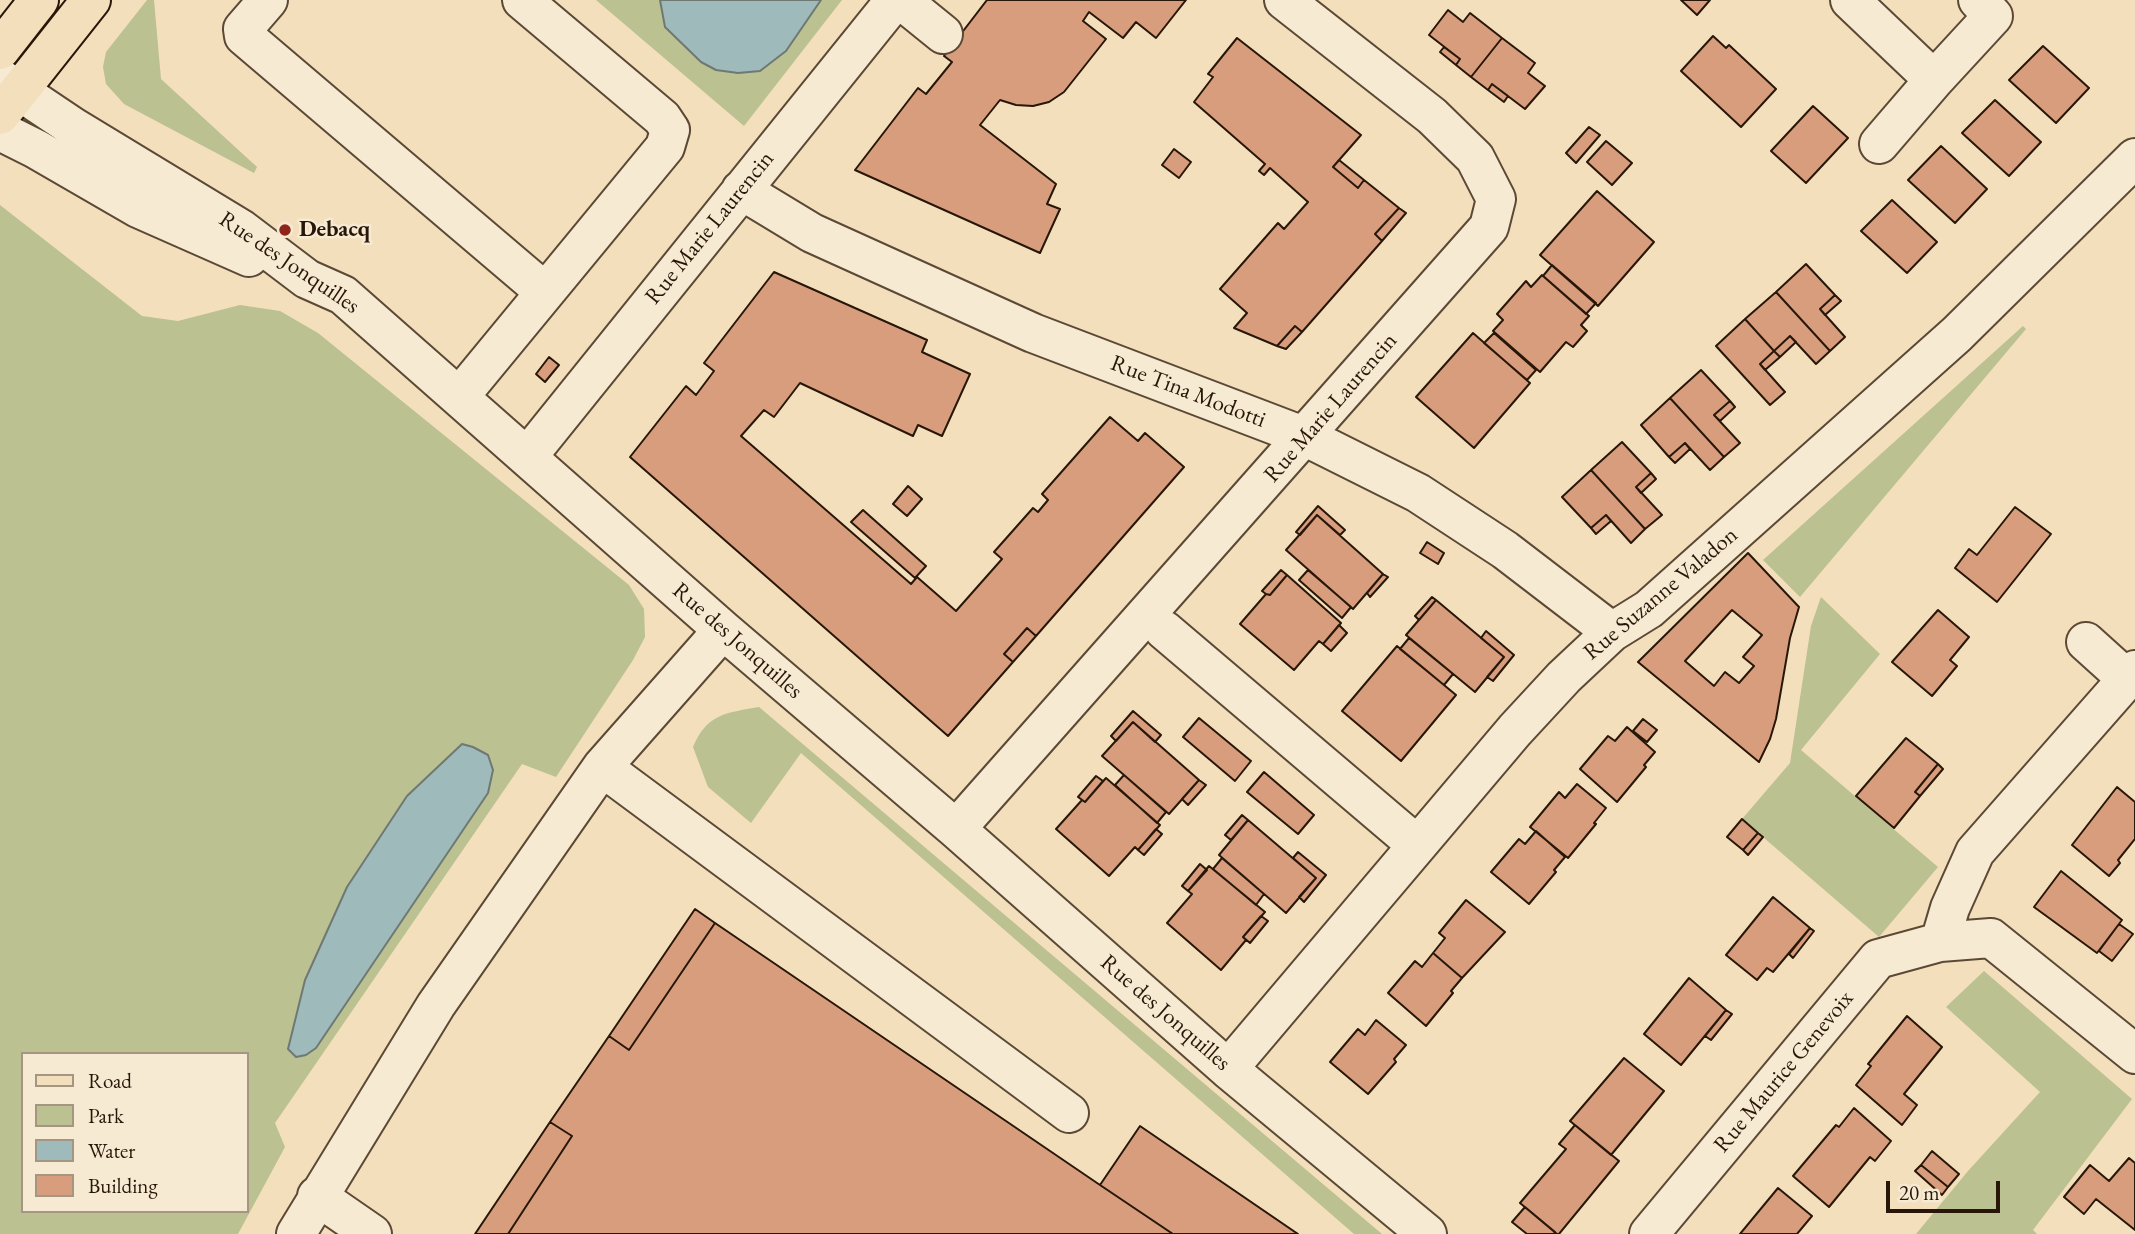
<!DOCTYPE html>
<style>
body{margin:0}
#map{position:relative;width:2135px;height:1234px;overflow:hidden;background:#f3dfbc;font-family:"EB Garamond",serif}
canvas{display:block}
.legend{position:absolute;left:21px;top:1052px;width:228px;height:161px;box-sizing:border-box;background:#f7ead3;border:2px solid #a49682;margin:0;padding:9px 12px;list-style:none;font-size:21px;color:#281709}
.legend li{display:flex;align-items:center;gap:14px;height:35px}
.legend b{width:35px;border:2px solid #a49682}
.scale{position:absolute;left:1886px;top:1181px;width:114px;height:32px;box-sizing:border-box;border:4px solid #281709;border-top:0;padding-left:9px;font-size:21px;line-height:24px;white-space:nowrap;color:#281709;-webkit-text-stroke:5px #f7ead3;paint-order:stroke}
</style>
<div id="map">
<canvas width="2135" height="1234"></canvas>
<ul class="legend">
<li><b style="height:9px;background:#f3dfbc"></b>Road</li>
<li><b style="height:19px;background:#bbc190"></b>Park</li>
<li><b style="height:19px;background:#9fbaba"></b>Water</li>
<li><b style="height:19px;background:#d79d7d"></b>Building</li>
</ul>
<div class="scale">20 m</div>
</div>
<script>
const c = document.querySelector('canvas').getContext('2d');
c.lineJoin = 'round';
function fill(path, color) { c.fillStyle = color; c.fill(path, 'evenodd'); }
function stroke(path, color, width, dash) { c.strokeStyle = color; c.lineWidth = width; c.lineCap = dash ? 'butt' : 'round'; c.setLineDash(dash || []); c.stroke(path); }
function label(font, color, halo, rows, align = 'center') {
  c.font = font + ' "EB Garamond",serif'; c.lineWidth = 5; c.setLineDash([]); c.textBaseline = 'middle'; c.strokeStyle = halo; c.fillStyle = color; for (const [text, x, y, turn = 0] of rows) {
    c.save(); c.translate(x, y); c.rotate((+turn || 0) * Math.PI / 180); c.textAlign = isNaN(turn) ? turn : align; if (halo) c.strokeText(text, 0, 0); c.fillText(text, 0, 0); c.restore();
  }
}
fill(new Path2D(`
 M147 0H154L161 79 257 167 254 173 124 104 106 84 103 67 106 52Z
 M596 0H842L744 126Z
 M0 205 142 316 178 321 240 305 280 311 318 333 629 585 644 609 645 637 633 660 556 777 522 764 275 1123 285 1147 238 1234H0ZM23 1054H247V1211H23Z
 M2023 326 2026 329 1800 597 1763 560Z
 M1821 597 1880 654 1801 750 1938 867 1879 937 1742 819 1790 763 1811 626Z
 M759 707 1382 1234H1383H1354L801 753 751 823 708 787 693 747C707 714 725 713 759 707Z
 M1984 971 2132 1099 2033 1230 2037 1234H1916L1968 1171 2040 1092 1946 1007Z`), '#bbc190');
const water = new Path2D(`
 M660 0H821L786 51 760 71 738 73 716 70 701 62 665 27Z
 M462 744 473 747 488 755 493 770 488 793 316 1048 306 1055 296 1057 288 1049 305 980 347 887 407 796Z`);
fill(water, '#9fbaba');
stroke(water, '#6f7973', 2);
const building = new Path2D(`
 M987 0H1186L1156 38 1136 22 1123 38 1089 12 1083 21 1106 39 1064 92 1049 102 1033 106 1016 105 1000 100 980 125 1056 184 1047 204 1060 209 1040 253 855 170 918 88 926 94 952 62 944 56Z
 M1681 0H1710L1697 15Z
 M1448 10 1463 22 1470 13 1502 38 1471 77 1456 65 1460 59 1429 35Z
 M1713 36 1726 48 1729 45 1776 89 1741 127 1681 71Z
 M1237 38 1361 135 1333 167 1358 188 1364 180 1399 208 1375 234 1382 241 1302 332 1295 326 1277 346 1234 328 1247 313 1220 289 1278 223 1284 229 1308 202 1270 168 1264 175 1259 171 1265 164 1194 102 1213 77 1208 74Z
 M1502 38 1535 63 1528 73 1545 86 1525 109 1492 84 1488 90 1471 77Z
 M2043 46 2089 88 2056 123 2009 80Z
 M1444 47 1460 59 1456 65 1440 52Z
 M1492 84 1508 96 1504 102 1488 90Z
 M1995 100 2041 142 2009 176 1962 133Z
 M1813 106 1848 138 1806 183 1771 151Z
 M1589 127 1600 135 1576 163 1566 153Z
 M1606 141 1632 163 1612 185 1587 162Z
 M1941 146 1987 189 1955 223 1908 180Z
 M1174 149 1191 162 1179 178 1162 165Z
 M1339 160 1364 180 1358 188 1333 167Z
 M1597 191 1654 242 1598 306 1540 255Z
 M1892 200 1937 242 1907 273 1861 231Z
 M1399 208 1406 213 1382 241 1375 234Z
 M1806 264 1835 295 1820 309 1845 337 1830 351 1776 292Z
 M1552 265 1596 303 1586 314 1543 276Z
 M774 272 927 340 922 352 970 374 942 436 918 425 913 436 800 383 774 417 764 410 741 436 911 584 917 577 956 611 1002 559 994 552 1033 508 1038 512 1048 500 1042 494 1110 417 1138 441 1145 433 1184 467 1036 636 1027 628 1004 654 1013 662 948 736 630 457 686 386 696 395 714 371 704 363Z
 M1542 275 1589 316 1581 325 1587 331 1573 347 1566 342 1540 372 1493 331 1503 320 1497 314 1526 281 1531 287Z
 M1776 292 1830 351 1816 364 1790 336 1774 351 1745 319Z
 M1835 295 1841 301 1825 315 1820 309Z
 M1745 319 1774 351 1760 364 1785 392 1770 405 1716 346Z
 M1295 326 1302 332 1286 349 1277 346Z
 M1473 333 1530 383 1474 448 1416 397Z
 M1494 333 1536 370 1527 380 1484 343Z
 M1790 336 1796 342 1780 357 1774 351Z
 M1774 351 1780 357 1765 370 1760 364Z
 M549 357 559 365 545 382 536 374Z
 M1701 370 1730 401 1714 415 1740 443 1724 457 1670 398Z
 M1670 398 1724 457 1710 470 1685 443 1669 457 1641 425Z
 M1730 401 1735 407 1720 421 1714 415Z
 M1622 442 1651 473 1636 487 1662 515 1645 529 1591 470Z
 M1685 443 1690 449 1675 463 1669 457Z
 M1591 470 1645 529 1631 543 1606 515 1591 528 1562 497Z
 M1651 473 1656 479 1641 493 1636 487Z
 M908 486 922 499 907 516 893 504Z
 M1318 506 1345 530 1340 535 1317 515 1300 535 1296 532Z
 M2015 507 2051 534 1997 602 1955 568 1969 549 1977 555Z
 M863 510 926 566 915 578 851 522Z
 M1317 515 1383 574 1353 609 1286 550Z
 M1606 515 1611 521 1596 534 1591 528Z
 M1427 542 1444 553 1438 564 1420 553Z
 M1748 553 1799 607 1790 638 1776 719 1770 739 1759 762 1638 662Z
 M1281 570 1287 575 1270 595 1266 594 1262 591Z
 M1308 570 1351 607 1342 618 1299 580Z
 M1383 574 1388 577 1370 597 1367 593Z
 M1287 575 1341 623 1323 644 1319 641 1294 670 1240 624 1266 594 1270 595Z
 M1432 597 1436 600 1419 620 1415 616Z
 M1436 600 1504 657 1475 692 1406 635Z
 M1732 610 1762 635 1743 657 1754 666 1739 683 1725 672 1714 686 1685 661Z
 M1938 610 1969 637 1950 660 1957 666 1932 696 1892 662Z
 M1339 625 1347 633 1331 651 1323 644Z
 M1027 628 1036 636 1013 662 1004 654Z
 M1486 631 1514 655 1493 681 1487 677 1504 657 1481 638Z
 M1409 638 1453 674 1444 685 1400 649Z
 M1397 646 1456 695 1401 761 1342 711Z
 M1133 711 1161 735 1155 742 1133 722 1116 741 1111 736Z
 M1199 718 1251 761 1235 781 1183 737Z
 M1643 719 1657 730 1647 742 1633 731Z
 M1133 722 1199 780 1169 814 1102 756Z
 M1627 727 1655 752 1644 765 1646 767 1617 802 1580 769 1608 736 1615 741Z
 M1906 738 1938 764 1915 792 1920 796 1894 828 1856 796Z
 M1938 764 1943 769 1920 796 1915 792Z
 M1264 772 1314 815 1298 834 1247 792Z
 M1124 775 1166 812 1157 823 1115 785Z
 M1096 776 1103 781 1085 802 1078 797Z
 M1106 778 1160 825 1138 850 1135 847 1109 876 1056 829 1082 800 1085 802Z
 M1199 780 1206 785 1188 805 1182 799Z
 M1577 784 1606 808 1594 823 1596 824 1568 858 1530 827 1559 792 1565 798Z
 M2117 787 2135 802V839L2118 860 2120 863 2109 876 2072 845Z
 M1242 815 1248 820 1231 840 1225 835Z
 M1742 819 1758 833 1743 850 1727 837Z
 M1248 820 1316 878 1286 913 1219 855Z
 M1156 829 1162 834 1144 855 1138 850Z
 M1536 831 1565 857 1554 870 1556 872 1529 904 1491 872 1519 839 1525 844Z
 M1758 833 1763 837 1748 855 1743 850Z
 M1298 852 1326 875 1304 902 1299 897 1316 878 1293 858Z
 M1222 858 1264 894 1256 905 1213 869Z
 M1200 864 1207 870 1188 891 1182 886Z
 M1209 866 1265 912 1243 937 1246 940 1221 970 1167 923 1192 894 1188 891Z
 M2061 871 2122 920 2097 953 2034 907Z
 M1773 897 1810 928 1773 972 1767 968 1757 980 1726 955Z
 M1466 900 1505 932 1462 978 1433 953 1445 938 1439 933Z
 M695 909 715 923 629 1050 609 1036Z
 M1261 916 1268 921 1250 943 1243 937Z
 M715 923 1100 1185 1173 1234H508L572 1136 550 1122 609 1036 629 1050Z
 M2119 924 2133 934 2112 961 2099 951Z
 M1810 928 1814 931 1793 958 1789 954Z
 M1433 953 1462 978 1451 991 1453 993 1426 1026 1388 993 1415 961 1422 967Z
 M1689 978 1726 1010 1681 1065 1644 1034Z
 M1726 1010 1732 1014 1711 1040 1705 1036Z
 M1907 1016 1942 1047 1904 1094 1917 1105 1902 1125 1856 1085 1871 1066 1868 1064Z
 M1376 1020 1406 1045 1394 1059 1396 1062 1368 1094 1330 1062 1358 1029 1365 1035Z
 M1624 1058 1664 1091 1611 1155 1570 1121Z
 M1854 1108 1891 1141 1875 1161 1870 1157 1829 1207 1793 1176 1836 1125 1839 1127Z
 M550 1122 572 1136 508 1234H475Z
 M1575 1125 1619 1161 1559 1234H1557L1520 1203 1566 1149 1559 1144Z
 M1140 1126 1298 1234H1173L1100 1185Z
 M1932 1151 1959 1174 1948 1187 1921 1165Z
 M2129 1158 2135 1163V1230L2096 1199 2084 1214 2064 1197 2090 1165 2109 1181Z
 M1921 1165 1948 1187 1942 1195 1915 1171Z
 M1778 1188 1812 1216 1797 1234H1740Z
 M1525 1207 1555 1232 1554 1234H1527L1512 1222Z`);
fill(building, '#d79d7d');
stroke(building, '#281709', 2);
const minor = new Path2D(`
 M268 0 243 29 244 36 545 292
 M901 0 943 34
 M1850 0 1934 80 1879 144
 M0 78 73 127 241 229 307 279 343 295 723 630 956 829 1228 1069 1427 1234
 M1934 80 1993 16 1978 0
 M0 131 36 149 138 208 249 257
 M741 190 812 233 1033 333 1306 437 1418 493 1505 550 1612 632
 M459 397 665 147 670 130 662 118 522 0
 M527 457 895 0
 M1164 630 1417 845
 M2086 642 2127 679
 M602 767 1069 1113
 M956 829 1489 227 1496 199 1475 158 1432 116 1284 0
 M1940 942 1950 908 1975 852 2135 670
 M1228 1069 1515 730 1564 677 1612 632 1649 609 1957 334 2135 158
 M317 1196 372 1234
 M296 1234 436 1005 602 767 723 630
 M1649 1234 1878 959 1940 942 1991 938 2135 1054`);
const major = new Path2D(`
 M0 50 39 0
 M0 115 91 0`);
stroke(minor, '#5b4936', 42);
stroke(major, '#281709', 42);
stroke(minor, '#f7ead3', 38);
stroke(major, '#f3dfbc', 38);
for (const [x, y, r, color] of [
 [285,230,7,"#8f2418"]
]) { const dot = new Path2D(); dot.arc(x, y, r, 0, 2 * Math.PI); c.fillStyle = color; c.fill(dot); stroke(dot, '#f7ead3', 2.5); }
label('23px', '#281709', '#f7ead3', [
 ["Rue Marie Laurencin",710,228,-51],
 ["Rue des Jonquilles",289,263,34],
 ["Rue Tina Modotti",1188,392,21],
 ["Rue Marie Laurencin",1331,408,-49],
 ["Rue Suzanne Valadon",1661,594,-40],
 ["Rue des Jonquilles",737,641,41],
 ["Rue des Jonquilles",1165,1013,41],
 ["Rue Maurice Genevoix",1784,1072,-50]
]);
label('bold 23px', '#281709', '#f7ead3', [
 ["Debacq",299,230]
], 'left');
</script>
